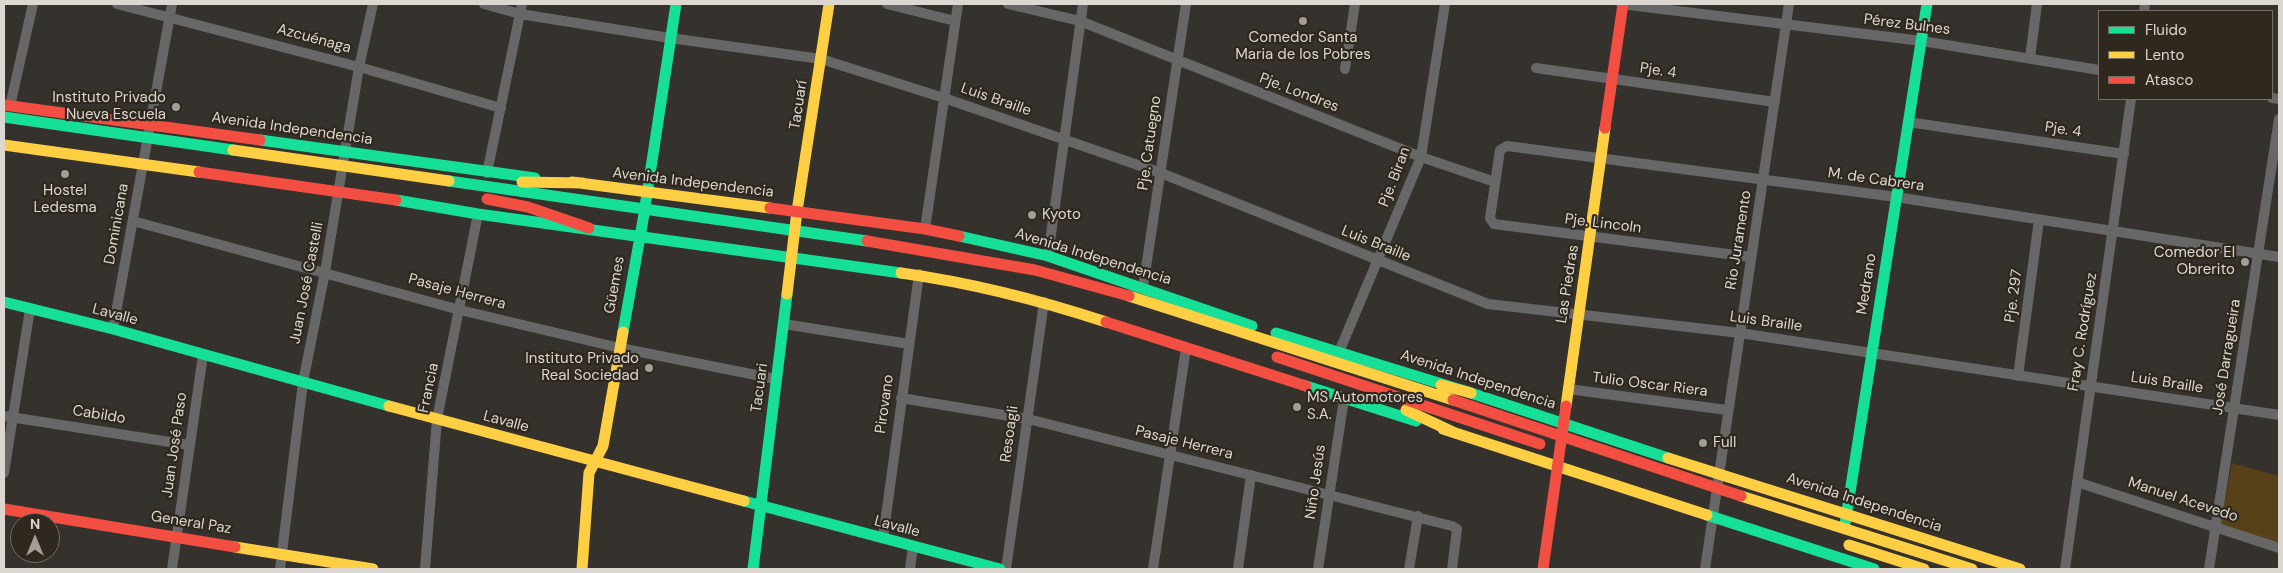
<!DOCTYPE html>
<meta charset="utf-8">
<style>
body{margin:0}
#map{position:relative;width:2283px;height:573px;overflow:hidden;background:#35312c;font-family:"DM Sans",sans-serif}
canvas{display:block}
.frame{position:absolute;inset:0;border:5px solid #dcd8d1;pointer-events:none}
.legend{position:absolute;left:2098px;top:10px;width:175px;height:90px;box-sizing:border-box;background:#2f281e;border:1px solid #746e66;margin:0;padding:6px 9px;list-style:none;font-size:15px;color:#dcd8d1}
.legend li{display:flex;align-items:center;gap:10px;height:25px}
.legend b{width:25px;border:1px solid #746e66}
.north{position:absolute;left:10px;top:513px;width:50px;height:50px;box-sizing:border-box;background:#2f281e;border:1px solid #746e66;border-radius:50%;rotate:0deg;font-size:14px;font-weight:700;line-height:20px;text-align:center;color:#dcd8d1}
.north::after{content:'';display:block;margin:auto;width:18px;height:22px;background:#a29e97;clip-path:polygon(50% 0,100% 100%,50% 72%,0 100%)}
</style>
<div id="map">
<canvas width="2283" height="573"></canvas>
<div class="frame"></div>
<ul class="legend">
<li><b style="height:6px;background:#16e098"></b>Fluido</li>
<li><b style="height:6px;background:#ffcf43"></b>Lento</li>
<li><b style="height:6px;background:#f24e42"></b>Atasco</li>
</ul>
<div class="north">N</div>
</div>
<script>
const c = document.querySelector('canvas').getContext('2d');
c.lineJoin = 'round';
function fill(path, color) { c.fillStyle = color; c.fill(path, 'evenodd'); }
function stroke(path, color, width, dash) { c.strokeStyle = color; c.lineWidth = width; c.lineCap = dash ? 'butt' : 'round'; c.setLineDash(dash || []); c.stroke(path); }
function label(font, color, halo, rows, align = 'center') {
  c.font = font + ' "DM Sans",sans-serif'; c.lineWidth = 4.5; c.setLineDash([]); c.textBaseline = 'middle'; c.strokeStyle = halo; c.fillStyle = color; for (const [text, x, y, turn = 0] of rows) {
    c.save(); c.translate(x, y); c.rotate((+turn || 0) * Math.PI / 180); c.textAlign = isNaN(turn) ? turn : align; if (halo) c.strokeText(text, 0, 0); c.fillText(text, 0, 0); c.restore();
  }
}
fill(new Path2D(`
 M2232 463 2279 476V544L2220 526Z`), '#574118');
stroke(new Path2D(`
 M117 4 359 67 501 108
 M484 4 520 14 670 38 821 59 944 98 1161 173 1488 304 1740 333 2279 415
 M887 4 955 21
 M1008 4 1080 21 1421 157 1495 182
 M1621 4 1922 41 2099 70
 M2144 11 2145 4
 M2030 58 2037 4
 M1536 68 1775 102
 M1345 69 1355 4
 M2272 98 2279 99
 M10 106 33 4
 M1908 122 2124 154
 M487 173 522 4
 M133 221 460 310 620 348 776 379
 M925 229 958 4
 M1048 256 1083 4
 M1751 257 1494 224 1490 218 1500 150 1507 146 1896 197 2279 257
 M1143 287 1186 4
 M784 324 909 344
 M113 329 172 4
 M1339 352 1421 157 1445 4
 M2018 376 2039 220
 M1568 389 1727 410
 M901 398 1028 419 1452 526 1457 529 1452 569
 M4 416 189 445
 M4 473 30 309
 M2077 482 2279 548
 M883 538 919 274
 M172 569 203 355
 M280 569 303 382 325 272 359 67 373 4
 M425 569 437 419 478 214
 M910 569 913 547
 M1006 569 1044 302
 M1153 569 1186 348
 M1238 569 1251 475
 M1318 569 1344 399
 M1409 569 1418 516
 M1705 569 1789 4
 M2065 569 2131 99
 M2209 569 2279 119`), '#686768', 10);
stroke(new Path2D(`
 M4 117 233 150
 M260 140 535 178
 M449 181 867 241
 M396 200 478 214 901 273
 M959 236 1048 256 1252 326
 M4 302 113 329 389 406
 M623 332 643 220 676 4
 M1276 333 1471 393 1668 458
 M1306 386 1416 421
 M744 501 1000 569
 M1707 515 1874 569
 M1845 524 1927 4
 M2013 567 2017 569
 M753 569 787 294`), '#16e098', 11);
stroke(new Path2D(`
 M4 145 199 172
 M233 150 449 181
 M522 182 583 183
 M572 182 770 208
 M901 273C973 283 1036 299 1106 322
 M787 294 797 211 829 4
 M1129 296 1453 400
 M1441 385 1471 393
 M389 406 744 501
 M1566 406 1605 128
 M1406 410 1453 432
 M1443 429 1707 515
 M1668 458 2020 569
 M1741 496 1972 569
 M1849 545 1924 569
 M235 547 373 569
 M582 569 589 473 603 446 623 332`), '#ffcf43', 11);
stroke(new Path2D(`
 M4 105 260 140
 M1605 128 1623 4
 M199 172 396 200
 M487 199 528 207 589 228
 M770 208 925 229 959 236
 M867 241 1035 270 1129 296
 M1106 322 1306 386
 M1277 357 1540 444
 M1453 400 1741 496
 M4 509 235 547
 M1543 569 1566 406`), '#f24e42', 11);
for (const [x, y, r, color] of [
 [1303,21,5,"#a29e97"],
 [176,107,5,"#a29e97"],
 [65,174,5,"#a29e97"],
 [1032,215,5,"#a29e97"],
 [2245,262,5,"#a29e97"],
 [649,368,5,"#a29e97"],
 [1297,407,5,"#a29e97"],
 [1703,443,5,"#a29e97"]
]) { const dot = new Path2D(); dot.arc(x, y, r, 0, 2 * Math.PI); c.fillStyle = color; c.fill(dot); stroke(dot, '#2f281e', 2); }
label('15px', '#dcd8d1', '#2f281e', [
 ["Pérez Bulnes",1907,25,7],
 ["Azcuénaga",314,39,15],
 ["Pje. 4",1658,71,8],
 ["Pje. Londres",1299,93,21],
 ["Luis Braille",996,100,19],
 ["Tacuarí",799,105,-81],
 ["Avenida Independencia",292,129,8],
 ["Pje. 4",2063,130,8],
 ["Pje. Catuegno",1150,143,-82],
 ["Pje. Biran",1395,177,-69],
 ["M. de Cabrera",1876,180,8],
 ["Avenida Independencia",693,183,7],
 ["Dominicana",117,224,-80],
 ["Pje. Lincoln",1603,224,7],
 ["Rio Juramento",1739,240,-81],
 ["Luis Braille",1376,244,22],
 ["Avenida Independencia",1093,257,17],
 ["Juan José Castelli",307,283,-79],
 ["Las Piedras",1568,284,-81],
 ["Medrano",1867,284,-81],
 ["Güemes",615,285,-80],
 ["Pasaje Herrera",457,292,15],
 ["Pje. 297",2014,296,-82],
 ["Lavalle",115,315,15],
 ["Luis Braille",1766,322,8],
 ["Fray C. Rodríguez",2083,332,-81],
 ["José Darragueira",2227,357,-81],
 ["Avenida Independencia",1478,380,18],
 ["Luis Braille",2167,383,9],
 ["Tulio Oscar Riera",1650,385,7],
 ["Francia",429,388,-78],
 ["Tacuari",760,388,-82],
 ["Pirovano",885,404,-82],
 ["Cabildo",99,415,9],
 ["Lavalle",506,422,15],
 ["Resoagli",1010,434,-82],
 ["Pasaje Herrera",1184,443,14],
 ["Juan José Paso",175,445,-82],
 ["Niño Jesús",1316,482,-82],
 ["Manuel Acevedo",2183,500,18],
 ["Avenida Independencia",1864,503,18],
 ["General Paz",191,523,9],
 ["Lavalle",897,527,15]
]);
label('15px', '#dcd8d1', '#2f281e', [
 ["Comedor Santa",1303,38,"center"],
 ["Maria de los Pobres",1303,55,"center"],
 ["Instituto Privado",166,98],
 ["Nueva Escuela",166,115],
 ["Hostel",65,191,"center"],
 ["Ledesma",65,208,"center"],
 ["Kyoto",1042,215,"left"],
 ["Comedor El",2235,253],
 ["Obrerito",2235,270],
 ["Instituto Privado",639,359],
 ["Real Sociedad",639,376],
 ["MS Automotores",1307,398,"left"],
 ["S.A.",1307,415,"left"],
 ["Full",1713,443,"left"]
], 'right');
</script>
